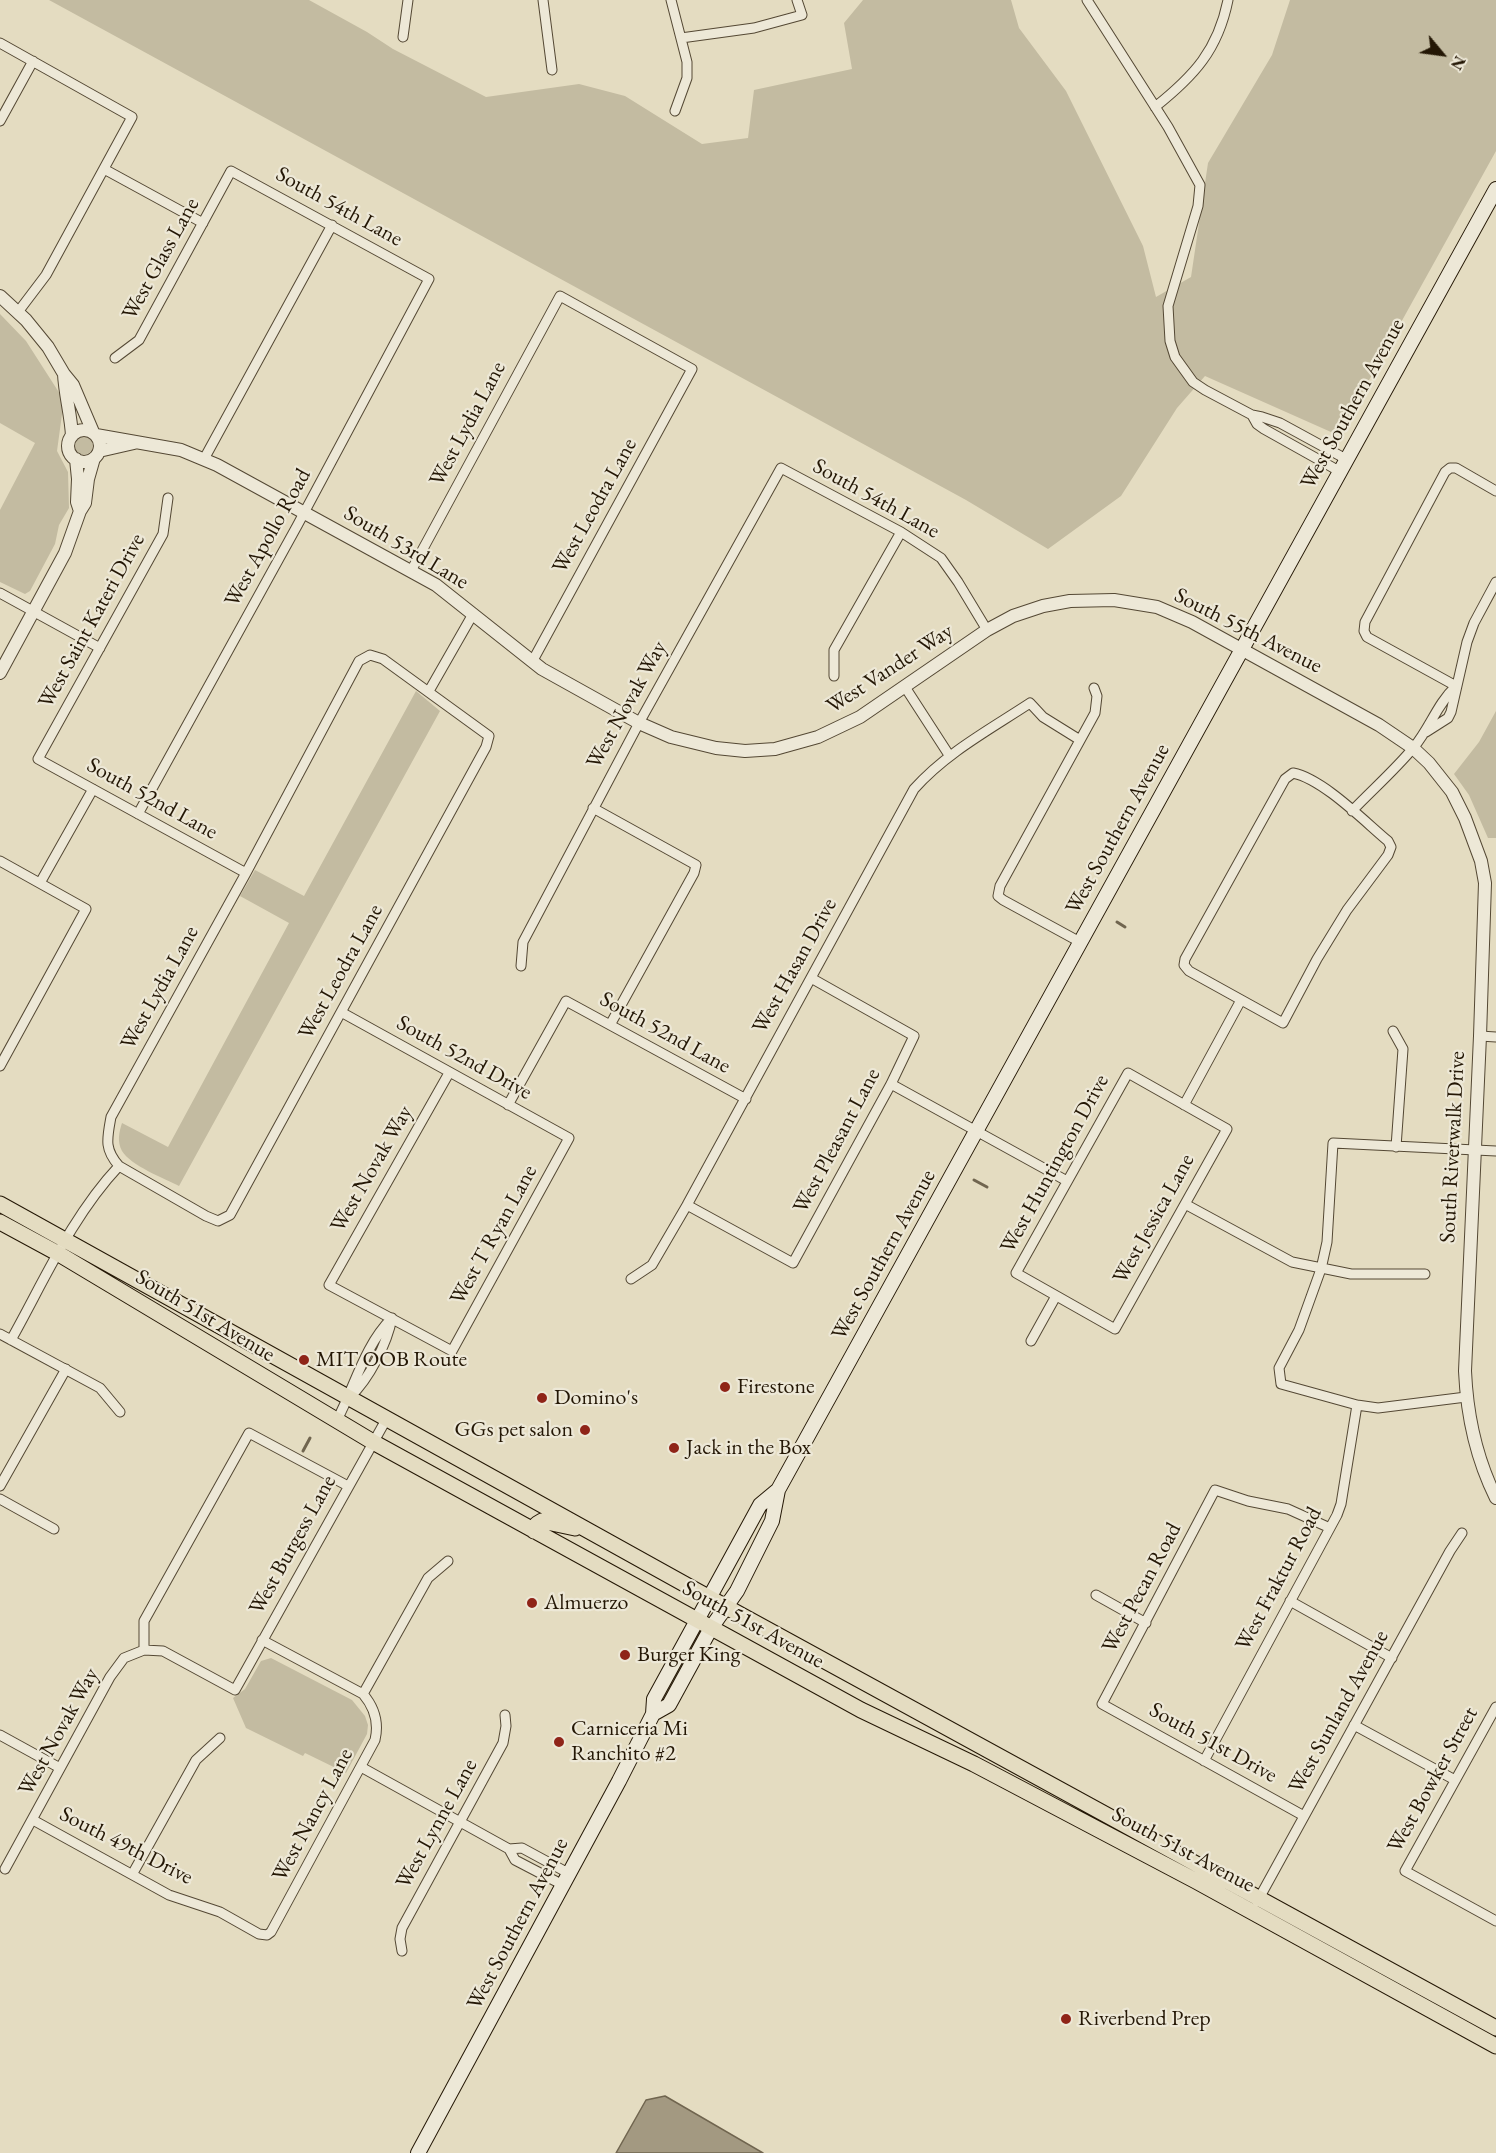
<!DOCTYPE html>
<style>
body{margin:0}
#map{position:relative;width:1496px;height:2153px;overflow:hidden;background:#e4dcc1;font-family:"EB Garamond",serif}
canvas{display:block}
.north{position:absolute;left:1412px;top:24px;width:60px;height:60px;-webkit-text-stroke:4px #ede8d7;paint-order:stroke;rotate:119deg;font-size:16px;font-weight:700;line-height:24px;text-align:center;color:#241705}
.north::after{content:'';display:block;margin:auto;width:21px;height:27px;background:#241705;clip-path:polygon(50% 0,100% 100%,50% 72%,0 100%)}
</style>
<div id="map">
<canvas width="1496" height="2153"></canvas>
<div class="north">N</div>
</div>
<script>
const c = document.querySelector('canvas').getContext('2d');
c.lineJoin = 'round';
function fill(path, color) { c.fillStyle = color; c.fill(path, 'evenodd'); }
function stroke(path, color, width, dash) { c.strokeStyle = color; c.lineWidth = width; c.lineCap = dash ? 'butt' : 'round'; c.setLineDash(dash || []); c.stroke(path); }
function label(font, color, halo, rows, align = 'center') {
  c.font = font + ' "EB Garamond",serif'; c.lineWidth = 4.5; c.setLineDash([]); c.textBaseline = 'middle'; c.strokeStyle = halo; c.fillStyle = color; for (const [text, x, y, turn = 0] of rows) {
    c.save(); c.translate(x, y); c.rotate((+turn || 0) * Math.PI / 180); c.textAlign = isNaN(turn) ? turn : align; if (halo) c.strokeText(text, 0, 0); c.fillText(text, 0, 0); c.restore();
  }
}
fill(new Path2D(`
 M49 0H309L367 32 393 49 486 97 579 84 625 96 702 144 748 138 754 90 852 69 844 23 863 0H1011L1019 28 1066 91 1143 246 1156 297 1191 277 1208 163 1272 55 1290 0H1496V151L1348 418 1331 432 1205 376 1177 408 1121 496 1048 549 966 500Z
 M0 314 26 341 60 394 63 407 57 451 68 472 69 508 59 525 55 544 30 591 25 594 0 582V510L35 443 0 423Z
 M73 445a10 10 0 1 1 20 0a10 10 0 1 1-20 0Z
 M416 691 440 711 179 1186C165 1179 130 1165 122 1151 117 1142 119 1132 122 1123L168 1147 289 923 240 896 255 870 304 896Z
 M1496 711V838H1488L1469 795 1454 774 1479 742Z
 M271 1658 352 1700 365 1716 368 1725 367 1734 346 1773 305 1753 303 1756 246 1728 233 1698 245 1689 261 1661Z`), '#c3bba1');
const water = new Path2D(`
 M665 2096 763 2153H616L646 2100Z`);
fill(water, '#a39981');
stroke(water, '#70654f', 1.5);
stroke(new Path2D(`
 M1117 922 1125 927
 M974 1180 987 1187
 M303 1451 310 1438`), '#70654f', 3);
const minor = new Path2D(`
 M543 0 552 70
 M671 0 687 62V78L675 111
 M1087 0 1168 127 1200 185 1198 206 1168 306 1170 341 1175 357 1193 382 1205 390 1252 415 1262 417 1280 423 1346 459
 M403 37 408 0
 M681 38 754 28 802 15 797 0
 M0 43 132 117 46 275 18 312
 M1155 107C1194 76 1218 50 1228 0
 M0 121 33 61
 M104 169 203 223
 M115 358 139 340 231 171 429 279 297 526 138 814
 M1252 415 1257 424 1264 429 1339 471
 M204 459 332 225
 M168 498 163 534 38 759 246 873
 M411 571 560 296 692 369 532 662
 M0 593 100 648
 M370 655 383 659 489 736 486 747 230 1215 218 1221 206 1216 119 1166C104 1149 107 1139 111 1117L246 873 359 661Z
 M834 676V650L901 532
 M1456 686 1367 637 1364 631 1365 622 1445 472 1450 468H1456L1496 491
 M905 687 949 755
 M429 691 473 614
 M1426 732 1448 718 1451 712 1467 642 1474 623 1496 582
 M1293 773C1323 779 1364 821 1388 841L1391 847 1388 855 1347 910 1317 959 1283 1023 1189 971 1184 965 1185 959 1285 779Z
 M593 808 696 865 694 873 610 1025
 M1352 811C1372 790 1395 770 1414 747 1430 728 1437 704 1456 686
 M0 861 86 909 0 1066
 M40 883 93 789
 M1080 942 1003 900 998 896 1000 886 1095 713 1097 696 1094 688
 M521 966 523 942 639 723 781 468 901 532 941 558 958 582 987 630
 M341 1012 569 1138 452 1351 329 1285 449 1073
 M1393 1031 1403 1049 1396 1147
 M1480 1036 1496 1037
 M1128 1073 1227 1129 1115 1329 1016 1273Z
 M891 1084 1067 1181
 M508 1105 566 1001 746 1099
 M1184 1105 1241 1000
 M1185 1204 1292 1262 1351 1274H1425
 M687 1205 793 1263 891 1084 914 1036 811 978
 M631 1279 652 1265 687 1205 914 789C946 753 989 730 1030 703L1043 717 1080 740
 M0 1334 100 1388 120 1412
 M11 1340C44 1281 72 1216 119 1166
 M1031 1341 1056 1296
 M350 1397C369 1379 387 1344 392 1318
 M1466 1397 1378 1408 1357 1405 1281 1384 1279 1368 1299 1330 1321 1269 1327 1242 1333 1143 1496 1151
 M337 1420C355 1386 364 1346 392 1318
 M0 1486 66 1369
 M0 1499 54 1529
 M1096 1595 1146 1623
 M1290 1601 1392 1658
 M144 1650 163 1651 235 1690 387 1418
 M363 1694 428 1578 448 1561
 M1496 1707 1405 1871 1496 1921
 M1354 1725 1455 1780
 M0 1735 60 1768
 M1204 1761 1337 1515 1341 1504 1357 1405
 M361 1767 509 1849 515 1860 563 1885
 M1304 1816 1102 1704 1215 1490 1248 1501 1288 1509 1330 1528
 M33 1820 169 1895 220 1912 259 1934 267 1935 271 1932 375 1740C379 1723 375 1708 363 1694L262 1640
 M509 1849 522 1848 570 1874
 M5 1869 110 1677 124 1658 144 1650V1621L249 1433 348 1486
 M133 1873 196 1760 220 1738
 M1257 1902 1450 1551 1462 1533
 M402 1951 400 1939 402 1928 503 1743 506 1726 505 1715`);
const tertiary = new Path2D(`
 M0 296 26 320 48 347 64 374 73 385 93 432
 M64 374C65 395 71 415 72 436
 M68 446a16 16 0 1 1 32 0a16 16 0 1 1-32 0Z
 M96 435 181 450 217 465 436 585 542 669 639 723 671 737 716 748 745 751 775 749 818 737 860 717 987 630 1013 616 1043 606 1070 601 1114 600 1157 607 1192 622 1379 725 1413 748 1429 763 1452 792 1465 818 1481 861 1485 883 1480 1036 1465 1371C1467 1416 1476 1458 1496 1498
 M99 451 134 443
 M76 459 78 479 77 502 80 511
 M0 673 65 553 80 511 85 503 88 479 94 458`);
const secondary = new Path2D(`
 M653 1714 669 1705 711 1628 737 1591 772 1521 778 1490 1496 189
 M418 2153 619 1781 653 1714 654 1699 760 1505 778 1490`);
const primary = new Path2D(`
 M0 1204 697 1591 1496 2028
 M0 1222 59 1254 373 1442 861 1710 974 1764 1196 1881 1496 2046
 M534 1531 537 1524 542 1521 575 1528`);
stroke(minor, '#544834', 11);
stroke(tertiary, '#544834', 14);
stroke(secondary, '#241705', 16);
stroke(primary, '#241705', 17);
stroke(minor, '#ede8d7', 9);
stroke(tertiary, '#ede8d7', 12);
stroke(secondary, '#ede8d7', 14);
stroke(primary, '#e4dcc1', 15);
for (const [x, y, r, color] of [
 [304,1360,6,"#8f2418"],
 [725,1387,6,"#8f2418"],
 [542,1398,6,"#8f2418"],
 [585,1430,6,"#8f2418"],
 [674,1448,6,"#8f2418"],
 [532,1603,6,"#8f2418"],
 [625,1655,6,"#8f2418"],
 [559,1742,6,"#8f2418"],
 [1066,2019,6,"#8f2418"]
]) { const dot = new Path2D(); dot.arc(x, y, r, 0, 2 * Math.PI); c.fillStyle = color; c.fill(dot); stroke(dot, '#ede8d7', 2); }
label('22px', '#241705', '#ede8d7', [
 ["South 54th Lane",339,207,29],
 ["West Glass Lane",161,259,-61],
 ["West Southern Avenue",1353,404,-61],
 ["West Lydia Lane",468,424,-62],
 ["South 54th Lane",876,499,29],
 ["West Leodra Lane",595,506,-61],
 ["West Apollo Road",268,538,-61],
 ["South 53rd Lane",406,548,31],
 ["West Saint Kateri Drive",92,621,-61],
 ["South 55th Avenue",1248,631,27],
 ["West Vander Way",890,669,-33],
 ["West Novak Way",627,705,-61],
 ["South 52nd Lane",152,799,29],
 ["West Southern Avenue",1118,829,-61],
 ["West Hasan Drive",795,966,-61],
 ["West Leodra Lane",341,972,-61],
 ["West Lydia Lane",160,988,-61],
 ["South 52nd Lane",665,1033,29],
 ["South 52nd Drive",464,1058,29],
 ["West Pleasant Lane",837,1141,-62],
 ["South Riverwalk Drive",1453,1147,-87],
 ["West Huntington Drive",1055,1164,-61],
 ["West Novak Way",372,1169,-60],
 ["West Jessica Lane",1154,1219,-61],
 ["West T Ryan Lane",494,1235,-61],
 ["West Southern Avenue",884,1255,-61],
 ["South 51st Avenue",205,1316,31],
 ["West Burgess Lane",293,1545,-61],
 ["West Fraktur Road",1279,1579,-62],
 ["West Pecan Road",1142,1588,-62],
 ["South 51st Avenue",753,1625,29],
 ["West Sunland Avenue",1339,1712,-61],
 ["West Novak Way",59,1732,-61],
 ["South 51st Drive",1213,1743,29],
 ["West Bowker Street",1433,1780,-61],
 ["West Nancy Lane",313,1815,-62],
 ["West Lynne Lane",437,1824,-61],
 ["South 49th Drive",126,1846,27],
 ["South 51st Avenue",1183,1850,28],
 ["West Southern Avenue",518,1924,-62]
]);
label('22px', '#241705', '#ede8d7', [
 ["MIT OOB Route",316,1360],
 ["Firestone",737,1387],
 ["Domino's",554,1398],
 ["GGs pet salon",573,1430,"right"],
 ["Jack in the Box",686,1448],
 ["Almuerzo",544,1603],
 ["Burger King",637,1655],
 ["Carniceria Mi",571,1729],
 ["Ranchito #2",571,1754],
 ["Riverbend Prep",1078,2019]
], 'left');
</script>
